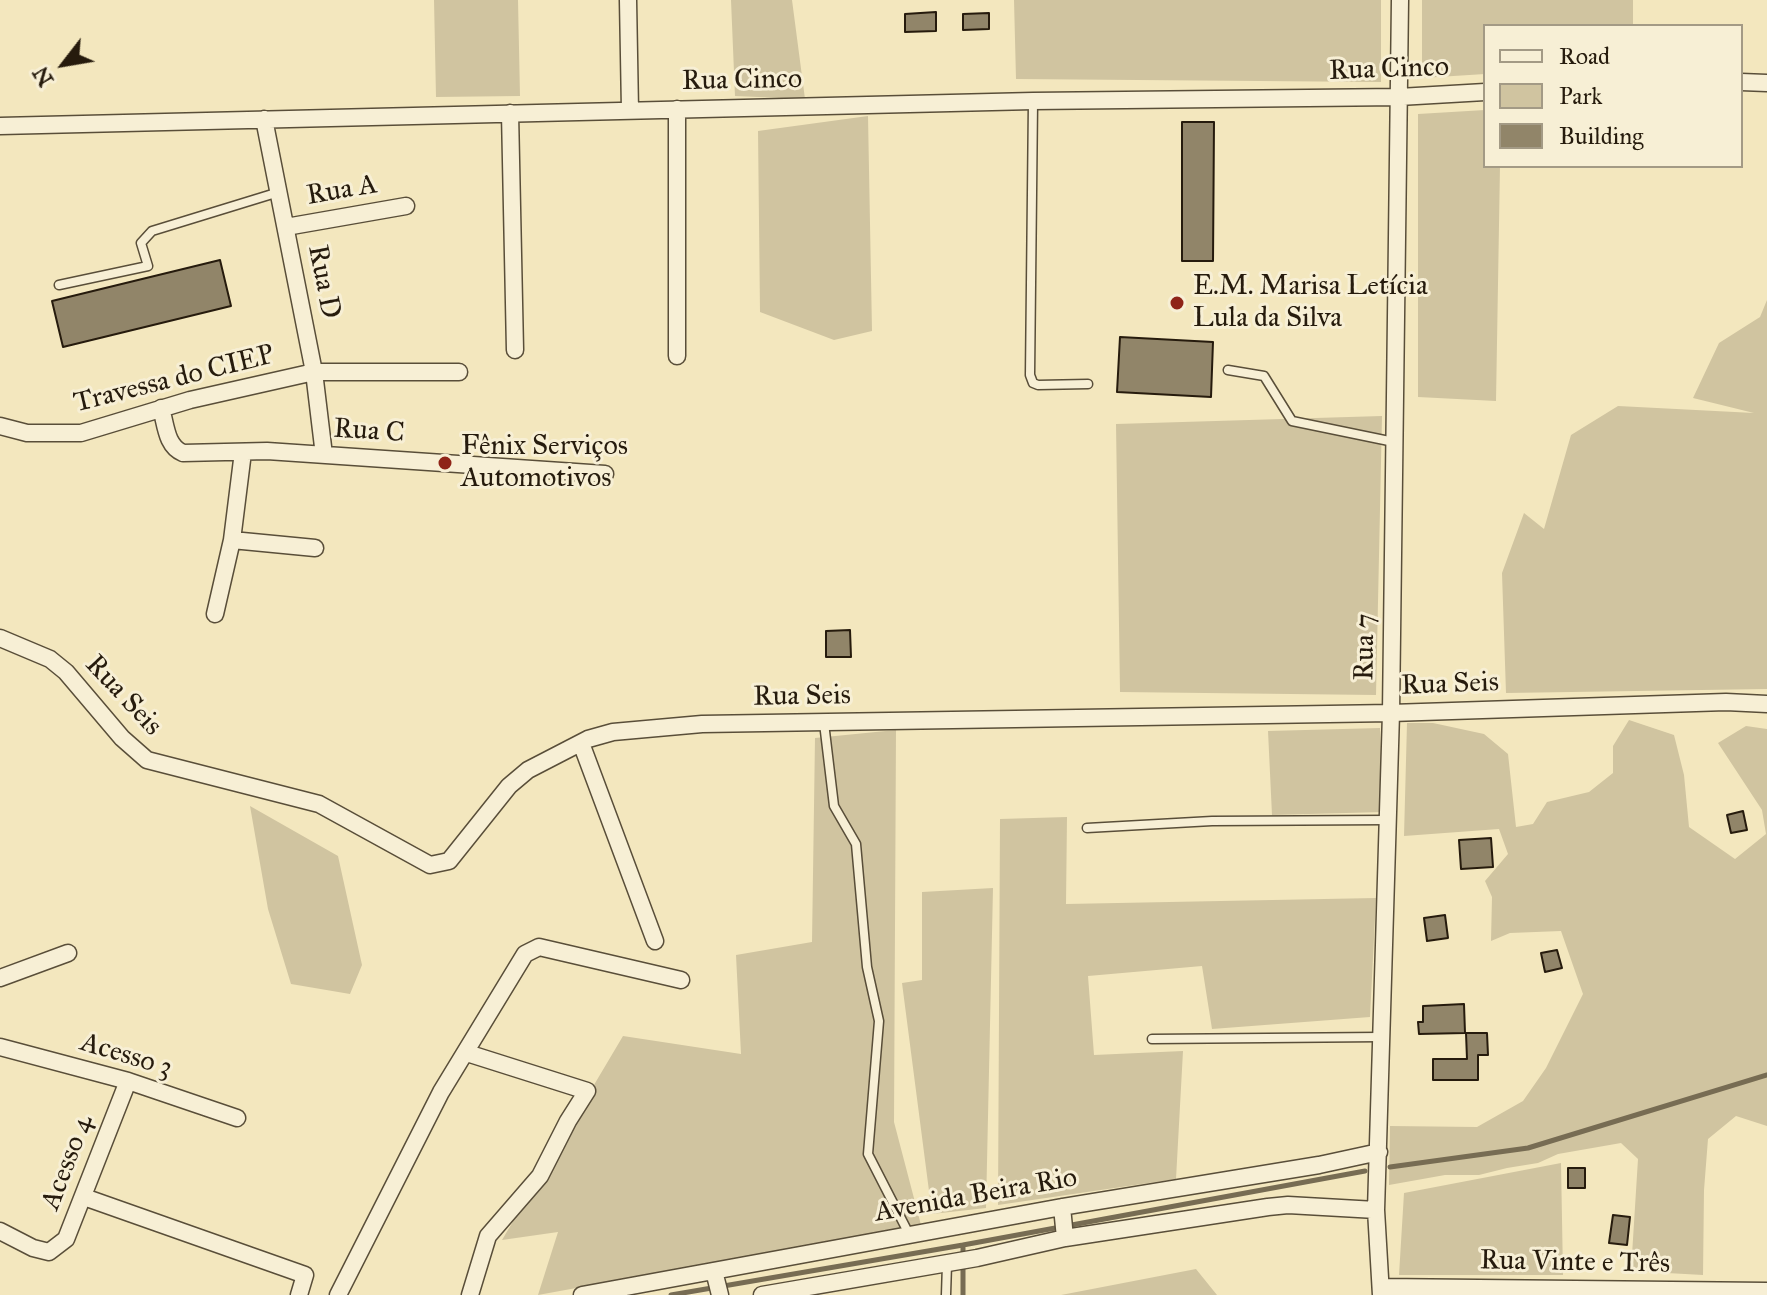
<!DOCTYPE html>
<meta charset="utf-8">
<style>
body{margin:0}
#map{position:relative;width:1767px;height:1295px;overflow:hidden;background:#f3e7be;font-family:"IM FELL Great Primer",serif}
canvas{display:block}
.legend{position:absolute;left:1483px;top:24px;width:260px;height:144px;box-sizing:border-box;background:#f7efd5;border:2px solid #a39a85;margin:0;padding:10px 14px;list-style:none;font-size:24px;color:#261b0d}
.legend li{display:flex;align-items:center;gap:16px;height:40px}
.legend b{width:40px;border:2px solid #a39a85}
.north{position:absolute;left:24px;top:24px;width:80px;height:80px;-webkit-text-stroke:6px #f7efd5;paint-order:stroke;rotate:239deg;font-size:22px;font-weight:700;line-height:32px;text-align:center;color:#261b0d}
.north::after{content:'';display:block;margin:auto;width:28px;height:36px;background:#261b0d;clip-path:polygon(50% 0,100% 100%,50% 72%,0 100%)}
</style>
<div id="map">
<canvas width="1767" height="1295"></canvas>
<ul class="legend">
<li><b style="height:10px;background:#f7efd5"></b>Road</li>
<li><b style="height:22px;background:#d0c4a0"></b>Park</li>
<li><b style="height:22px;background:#918569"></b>Building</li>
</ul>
<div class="north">N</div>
</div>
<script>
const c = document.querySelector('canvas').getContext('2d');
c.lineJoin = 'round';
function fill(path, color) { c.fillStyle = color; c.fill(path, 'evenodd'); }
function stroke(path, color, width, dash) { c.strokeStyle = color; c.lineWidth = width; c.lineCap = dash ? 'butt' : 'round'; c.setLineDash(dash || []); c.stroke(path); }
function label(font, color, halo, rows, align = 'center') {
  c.font = font + ' "IM FELL Great Primer",serif'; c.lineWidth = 6; c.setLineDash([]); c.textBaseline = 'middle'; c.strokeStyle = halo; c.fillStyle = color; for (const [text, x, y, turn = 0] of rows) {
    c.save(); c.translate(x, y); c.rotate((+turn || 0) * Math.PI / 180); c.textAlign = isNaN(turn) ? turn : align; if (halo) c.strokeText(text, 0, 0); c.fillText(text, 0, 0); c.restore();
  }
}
fill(new Path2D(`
 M434 0H518L520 96 436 97Z
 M731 0H792L805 99 735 96Z
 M1014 0H1381V82L1016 79Z
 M1422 0H1633V26H1485V74L1422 78Z
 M1485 110V166H1500L1496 401 1418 397V114Z
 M868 116 872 331 834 340 760 312 758 131Z
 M1767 300V689L1506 693 1502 573 1524 513 1544 529 1571 435 1618 406 1754 413 1693 398 1719 343 1760 317Z
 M1382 416 1376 695 1120 692 1116 424Z
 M1629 720 1674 735 1684 775 1689 827 1735 859 1766 834 1762 810 1718 743 1746 726 1767 729V1126L1736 1116 1708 1139 1704 1190 1703 1275 1631 1271 1638 1159 1621 1143 1558 1154 1538 1163 1507 1168 1479 1175H1445L1389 1185 1390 1126 1477 1127 1523 1101 1546 1068 1583 994 1561 931 1510 933 1491 941 1492 897 1485 881 1508 854 1499 829 1404 836 1407 723H1433L1484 734 1508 754 1516 827 1533 824 1547 802 1589 792 1613 773V746Z
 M1380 728 1383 812 1272 815 1268 731Z
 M896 730 894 1122 921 1225 538 1295 558 1232 502 1240 623 1036 741 1054 736 955 812 942 815 738Z
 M250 806 338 856 362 965 350 994 291 984 268 909Z
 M1067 817 1066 904 1376 898 1370 1017 1212 1029 1202 966 1088 976 1094 1055 1183 1051 1176 1179 998 1205 1000 819Z
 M993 888 986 1208 932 1214 902 983 922 980V892Z
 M1561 1163 1563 1275H1399L1404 1193Z
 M1196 1269 1217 1295H1061Z`), '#d0c4a0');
stroke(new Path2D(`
 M1390 1167 1528 1148 1767 1075
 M671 1295 963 1245
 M963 1295V1245L1365 1171`), '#776c53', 5);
const building = new Path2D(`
 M936 12V31L905 32V14Z
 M989 13V29L963 30V14Z
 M1182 122H1214L1213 261H1182Z
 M220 260 231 306 63 347 52 301Z
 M1120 337 1213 342 1211 397 1117 392Z
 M850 630 851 657H826V631Z
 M1743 811 1747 830 1731 833 1727 815Z
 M1491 838 1493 867 1461 869 1459 840Z
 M1445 915 1448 938 1427 941 1424 918Z
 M1557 950 1562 968 1545 972 1541 953Z
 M1464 1004 1465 1033 1419 1034 1418 1022H1423V1006Z
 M1466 1033H1487L1488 1055H1478V1080H1433V1059H1467Z
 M1568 1168H1585V1188H1568Z
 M1613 1215 1630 1217 1627 1245 1609 1243Z`);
fill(building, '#918569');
stroke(building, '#261b0d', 2);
const lane = new Path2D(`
 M1033 102 1030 375 1033 383 1038 385 1088 384
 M59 285 148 266 141 243 152 231 279 192
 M1228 370 1264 376 1292 421 1394 442
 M824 723 834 806 856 844 867 967 879 1021 868 1154 909 1234
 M1087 828 1212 821 1387 820
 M1152 1039 1381 1037
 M946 1295 947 1264`);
const street = new Path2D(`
 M628 0 630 110
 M1741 82 1767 83
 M510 113 515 350
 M264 119 314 372 324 455
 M0 126 1033 101 1399 97 1485 92
 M286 227 406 206
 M677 356V109
 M161 408C166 425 166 446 183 453L267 451 605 474
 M0 426 27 433H81L190 400 314 372H459
 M232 540 315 548
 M215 614 232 540 243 452
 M0 638 50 659 66 672 122 738 147 760 319 804 430 865 449 861 509 786 528 770 588 739 613 732 702 724 1391 713 1726 702 1767 704
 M581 743 655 941
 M0 978 68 953
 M0 1047 128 1081 237 1118
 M467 1053 587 1091 568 1121 540 1176 488 1236 470 1295
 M84 1197 305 1275 299 1295
 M1062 1207 1065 1238
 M0 1231 33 1248 49 1252 66 1239 128 1081
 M714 1271 720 1295
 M1382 1287 1767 1291
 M338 1295 441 1092 525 954 539 947 681 980
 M582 1295 1062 1207 1319 1165 1379 1152
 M762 1295 977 1258 1065 1238 1268 1207 1288 1205 1376 1210
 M1381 1295 1376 1210 1391 713 1400 0`);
stroke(lane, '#594e39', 11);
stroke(street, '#594e39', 19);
stroke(lane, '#f7efd5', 8);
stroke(street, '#f7efd5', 16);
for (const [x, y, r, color] of [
 [1177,303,8,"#8f2418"],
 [445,463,8,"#8f2418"]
]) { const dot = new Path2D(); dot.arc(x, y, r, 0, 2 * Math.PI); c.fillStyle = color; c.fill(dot); stroke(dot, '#f7efd5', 3); }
label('28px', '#261b0d', '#f7efd5', [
 ["Rua Cinco",1389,70,-2],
 ["Rua Cinco",742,81,-1],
 ["Rua A",342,191,-10],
 ["Rua D",323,282,79],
 ["Travessa do CIEP",174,380,-14],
 ["Rua C",369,432,4],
 ["Rua 7",1366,647,-89],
 ["Rua Seis",1450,685,-2],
 ["Rua Seis",123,696,47],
 ["Rua Seis",802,697,-1],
 ["Acesso 3",126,1056,17],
 ["Acesso 4",68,1163,-69],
 ["Avenida Beira Rio",976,1196,-10],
 ["Rua Vinte e Três",1575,1263,1]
]);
label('28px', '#261b0d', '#f7efd5', [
 ["E.M. Marisa Letícia",1193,287],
 ["Lula da Silva",1193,319],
 ["Fênix Serviços",461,447],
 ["Automotivos",461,479]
], 'left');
</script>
